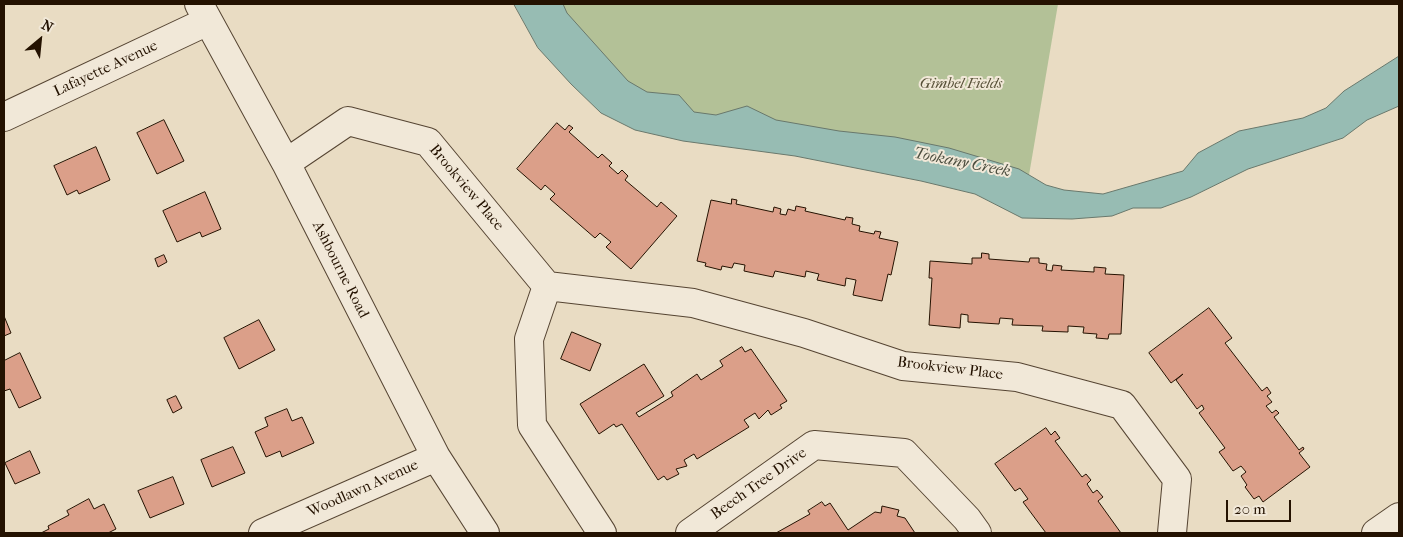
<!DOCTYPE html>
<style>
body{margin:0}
#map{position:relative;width:1403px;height:537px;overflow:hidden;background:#e9dcc3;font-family:"IM FELL French Canon",serif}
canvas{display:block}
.frame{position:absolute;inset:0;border:5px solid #241201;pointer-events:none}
.north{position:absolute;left:15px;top:15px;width:50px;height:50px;-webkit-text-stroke:4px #f1e8d8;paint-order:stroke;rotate:28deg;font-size:14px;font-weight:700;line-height:20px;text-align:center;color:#241201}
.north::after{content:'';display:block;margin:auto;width:18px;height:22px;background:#241201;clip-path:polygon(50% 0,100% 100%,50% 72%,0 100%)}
.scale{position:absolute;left:1226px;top:500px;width:65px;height:22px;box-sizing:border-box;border:2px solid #241201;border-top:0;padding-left:6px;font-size:15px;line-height:18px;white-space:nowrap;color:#241201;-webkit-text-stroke:4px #f1e8d8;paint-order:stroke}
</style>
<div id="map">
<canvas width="1403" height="537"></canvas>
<div class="frame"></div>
<div class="north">N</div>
<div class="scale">20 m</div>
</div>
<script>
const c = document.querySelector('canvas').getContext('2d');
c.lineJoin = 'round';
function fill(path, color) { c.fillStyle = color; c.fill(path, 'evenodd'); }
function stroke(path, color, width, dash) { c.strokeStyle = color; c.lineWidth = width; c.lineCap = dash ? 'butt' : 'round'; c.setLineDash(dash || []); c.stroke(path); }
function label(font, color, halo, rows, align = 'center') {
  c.font = font + ' "IM FELL French Canon",serif'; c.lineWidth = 4; c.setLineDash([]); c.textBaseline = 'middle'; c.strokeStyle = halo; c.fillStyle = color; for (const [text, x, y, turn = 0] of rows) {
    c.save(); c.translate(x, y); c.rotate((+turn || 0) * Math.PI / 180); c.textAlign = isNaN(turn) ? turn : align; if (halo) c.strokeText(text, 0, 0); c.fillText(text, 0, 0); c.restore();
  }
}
fill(new Path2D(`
 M553 4H1058L1028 181 666 122 591 50Z`), '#b3c197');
const water = new Path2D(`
 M514 4H563L567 13 628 81 647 92 679 95 694 112 716 115 747 106 776 120 839 131 895 137 949 148 1019 169 1046 185 1064 190 1103 194 1183 171 1198 153 1239 131 1303 118 1326 108 1344 91 1399 56V106L1367 120 1343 138 1248 169 1191 197 1161 208H1133L1112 216 1072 219 1022 218 975 194 921 181 795 156 683 141 635 130 601 113 571 84 538 48Z`);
fill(water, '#97bcb3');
stroke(water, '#69786c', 1);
const building = new Path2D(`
 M164 120 184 161 157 174 137 133Z
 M557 123 565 130 569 125 573 128 569 132 598 158 602 154 612 163 609 166 618 174 622 170 628 176 625 180 657 207 661 202 677 216 631 269 606 247 611 242 600 233 595 238 550 199 555 194 545 185 541 190 517 169Z
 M96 147 110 180 79 194 77 190 67 195 54 166Z
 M205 192 221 229 202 237 200 232 177 242 163 211Z
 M732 199 737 200 736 204 773 212 774 207 781 209 780 214 786 215 788 209 795 211 796 206 806 208 805 211 845 220 846 217 853 218 852 224 860 226 859 231 874 234 875 231 881 232 879 238 898 242 891 275 888 274 882 301 853 295 856 280 846 278 845 286 817 280 819 274 806 271 805 277 775 271 773 277 744 271 745 265 734 263 732 268 722 266 721 270 705 266 706 263 697 261 711 200 731 204Z
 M982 253 989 254V259L1029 262 1030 258H1039V263L1047 264 1046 270 1052 271 1053 265 1062 266 1061 270 1094 272V267L1106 268 1105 274 1124 275 1121 334H1109L1108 339 1096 338 1097 334 1083 333 1084 327 1068 326V332L1042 331 1043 326 1012 325 1013 319 1000 318 999 324 968 322V315L961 314 960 328 929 325 932 278H929L930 261 972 264V258H981Z
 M164 255 167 262 158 267 155 259Z
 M1209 308 1232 338 1225 343 1262 391 1267 387 1271 393 1267 396 1272 402 1266 406 1272 413 1276 410 1279 413 1274 417 1299 450 1303 447 1304 449 1299 453 1310 467 1263 502 1259 496 1254 499 1245 487 1247 485 1241 476 1246 472 1241 466 1233 471 1219 452 1225 448 1199 413 1204 409 1202 405 1197 409 1176 380 1183 374 1171 383 1149 353Z
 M4 316 11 333 4 336Z
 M259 320 275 350 239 369 224 338Z
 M572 332 601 344 590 371 561 359Z
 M742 347 745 352 751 349 787 401 780 405 782 408 771 415 768 410 759 419 755 413 744 420 749 427 697 459 694 454 684 460 687 466 676 469 679 474 667 480 664 476 658 480 622 424 616 427 614 424 599 434 580 404 644 364 664 396 636 413 639 417 673 396 671 392 697 374 701 380 723 366 720 361Z
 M20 353 41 398 19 408 10 389 4 391V361Z
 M176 396 182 408 173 413 167 400Z
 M287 409 292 421 302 417 314 443 282 457 280 451 266 457 255 432 268 426 265 418Z
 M1046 428 1051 435 1055 431 1060 438 1055 441 1082 477 1086 474 1091 480 1087 484 1093 493 1097 490 1103 497 1098 501 1121 533H1046L1023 502 1028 499 1020 488 1015 491 995 464Z
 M233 447 245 473 212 487 201 460Z
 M30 451 40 473 15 484 5 463Z
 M173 477 184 504 150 518 138 491Z
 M89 499 94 509 104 504 116 529 108 533H41L49 529 48 526 69 515 67 511Z
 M822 502 825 506 830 503 848 530 875 512 881 513 882 506 899 510 897 516 905 518 915 533H776L810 514 808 511Z`);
fill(building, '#db9f89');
stroke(building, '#241201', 1);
const minor = new Path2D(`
 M199 4 286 163 436 457 485 533
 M4 117 208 21
 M286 163 348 121 428 142 547 286 693 303 804 333 903 366 1017 377 1122 405 1177 479 1172 533
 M547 286 529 339 532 425 602 533
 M263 533 436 457
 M690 533 814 445 904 453 967 519 977 533
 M1376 533 1399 517`);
stroke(minor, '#554432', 30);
stroke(minor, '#f1e8d8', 28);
label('15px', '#241201', '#f1e8d8', [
 ["Lafayette Avenue",106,69,-25],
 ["Brookview Place",466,188,50],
 ["Ashbourne Road",340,270,63],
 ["Brookview Place",950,369,7],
 ["Beech Tree Drive",759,484,-35],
 ["Woodlawn Avenue",363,489,-24]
]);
label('italic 15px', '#564f36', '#f1e8d8', [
 ["Gimbel Fields",961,84]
]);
label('italic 16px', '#4c4e3f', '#f1e8d8', [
 ["Tookany Creek",962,163,11]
]);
</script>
